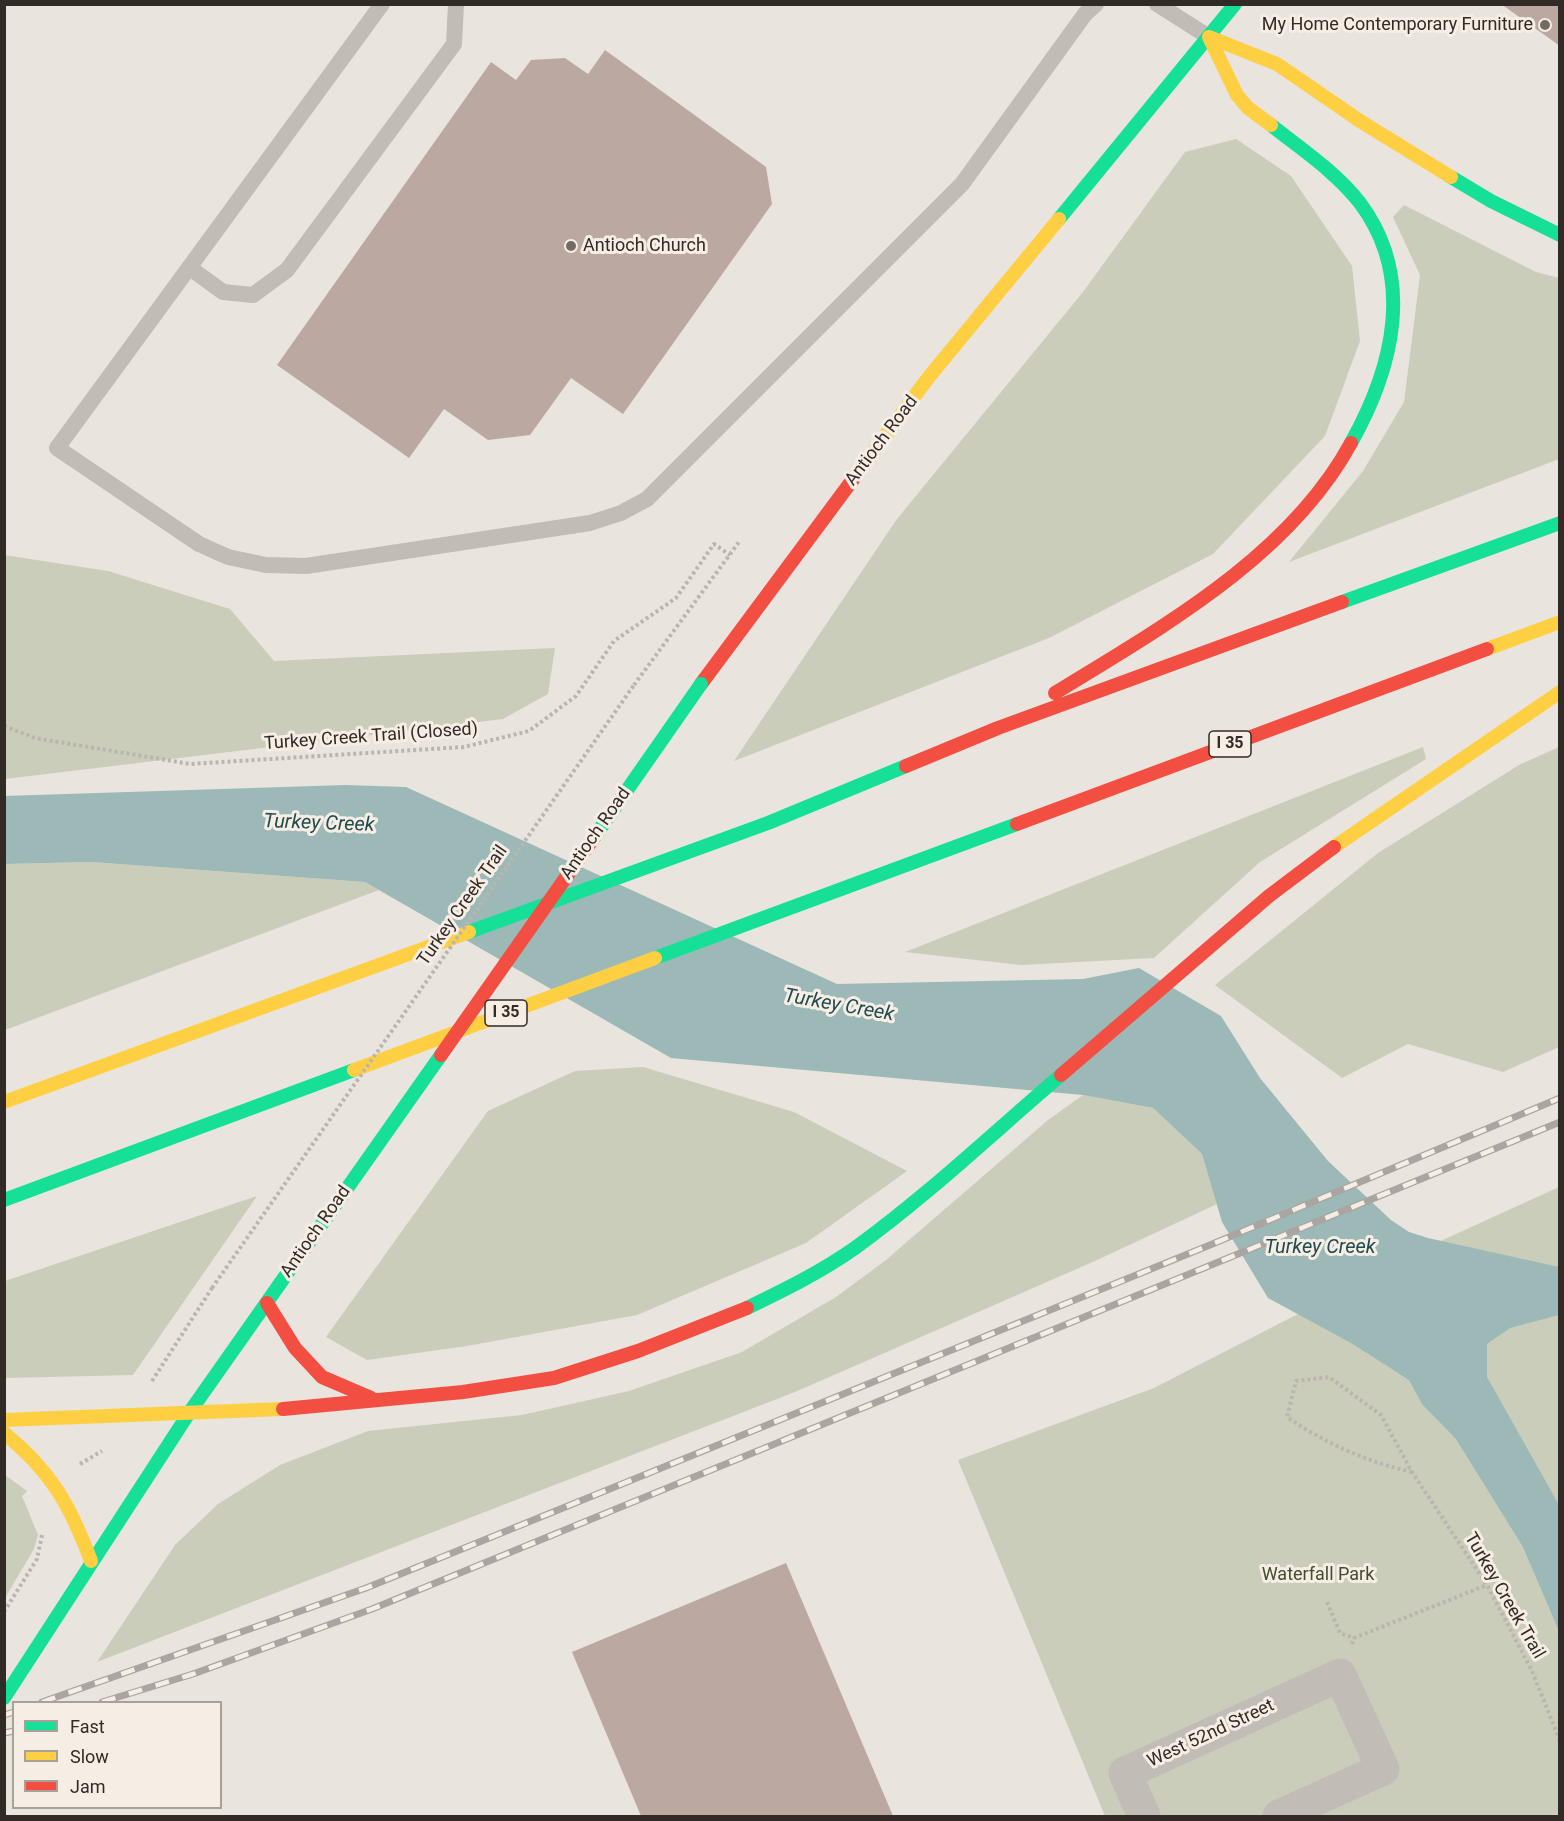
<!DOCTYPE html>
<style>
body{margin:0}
#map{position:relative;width:1564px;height:1821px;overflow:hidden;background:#e9e4de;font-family:Roboto,sans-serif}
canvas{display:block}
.frame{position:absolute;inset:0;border:6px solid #322a26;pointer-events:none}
.legend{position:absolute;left:12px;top:1701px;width:210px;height:108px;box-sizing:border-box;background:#f6eee5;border:2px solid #a8a099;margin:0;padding:8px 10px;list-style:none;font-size:18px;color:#322a26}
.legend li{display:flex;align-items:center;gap:12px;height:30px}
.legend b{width:30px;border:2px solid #a8a099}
</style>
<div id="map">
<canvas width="1564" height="1821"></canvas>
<div class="frame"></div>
<ul class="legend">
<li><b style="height:8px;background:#16e098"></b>Fast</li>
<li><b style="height:8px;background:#ffcf43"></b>Slow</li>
<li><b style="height:8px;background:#f24e42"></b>Jam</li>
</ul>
</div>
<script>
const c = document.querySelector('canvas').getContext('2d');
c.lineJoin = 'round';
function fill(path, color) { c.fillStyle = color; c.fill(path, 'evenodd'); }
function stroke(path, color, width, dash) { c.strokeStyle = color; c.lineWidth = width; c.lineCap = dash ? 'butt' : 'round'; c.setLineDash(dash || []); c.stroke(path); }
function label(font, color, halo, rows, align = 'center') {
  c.font = font + ' Roboto,sans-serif'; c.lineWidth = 6; c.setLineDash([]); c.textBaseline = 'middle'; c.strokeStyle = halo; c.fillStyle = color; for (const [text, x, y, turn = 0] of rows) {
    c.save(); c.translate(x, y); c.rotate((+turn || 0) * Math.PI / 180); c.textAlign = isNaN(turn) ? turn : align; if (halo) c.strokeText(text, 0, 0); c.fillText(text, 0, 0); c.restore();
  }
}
fill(new Path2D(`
 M1236 139 1291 176 1352 266 1360 341 1325 436 1213 554 1049 638 734 761 897 519 1083 292 1185 152Z
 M1404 205 1536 272 1559 278V459L1289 562 1363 471 1404 402 1420 275 1393 217Z
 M4 555 108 571 230 609 274 661 555 648 548 694 503 719 5 779Z
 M1423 747 1426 759 1260 862 1154 958 1021 965 905 952Z
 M1559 747V1047L1503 1072 1408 1044 1342 1078 1215 985 1378 853 1519 765Z
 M91 862 365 882 379 890 5 1030V864Z
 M643 1067 794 1112 907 1171 806 1243 637 1315 467 1346 367 1360 326 1337 488 1111 575 1071Z
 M1083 1095 1153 1108 1202 1154 1217 1204 1095 1261 795 1392 97 1662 175 1545 218 1504 280 1465 368 1431 522 1415 629 1391 742 1352 836 1297 886 1260 1048 1120Z
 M1559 1187V1816H1105L958 1460 1154 1388 1434 1244Z
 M257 1196 133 1375 5 1378V1281Z
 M5 1475 27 1491 22 1496 38 1535 34 1549 5 1598Z`), '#cacdb9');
fill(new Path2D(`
 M345 785 406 787 837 984 1083 979 1139 968 1221 1016 1260 1078 1328 1161 1391 1220 1409 1232 1428 1238 1559 1267V1315L1510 1328 1487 1344V1377L1559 1505V1631L1523 1547 1456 1439 1422 1404 1409 1380 1351 1343 1268 1298 1222 1222 1202 1154 1153 1108 1083 1095 671 1058 365 882 91 862 5 864 4 796Z`), '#9cb9b8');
fill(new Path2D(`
 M1501 4H1560V46Z
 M605 50 766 167 772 204 623 414 571 378 530 435 488 440 444 409 409 458 277 365 491 62 516 80 531 60 565 58 588 74Z
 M786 1563 893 1816H641L572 1652Z`), '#bba9a1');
stroke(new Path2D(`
 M634 685 739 542
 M4 726 35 738 190 764 464 747 529 731 576 696 614 641 676 598 714 544 730 555
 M152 1381 212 1288
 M80 1464 102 1451
 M1412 1472C1367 1462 1325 1443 1287 1417L1296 1381 1329 1377 1381 1415 1412 1472 1487 1585 1532 1671 1560 1741
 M1327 1602 1340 1633 1354 1638
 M4 1612 37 1559 42 1535
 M1352 1644 1354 1638 1487 1585`), '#bbb5b0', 4, [3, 3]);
stroke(new Path2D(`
 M382 4 57 448 199 544 228 557 266 565 306 566 590 523 621 513 647 499 962 184 1085 14 1096 4
 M1157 4 1209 37
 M190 268 223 292 253 295 287 270 454 44 456 4`), '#c2bcb7', 16);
stroke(new Path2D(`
 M1144 1816 1125 1773 1340 1675 1383 1769 1279 1816`), '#c2bcb7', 33);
stroke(new Path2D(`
 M1271 125C1301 149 1336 172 1360 203 1416 278 1393 368 1351 443
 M1451 177 1491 201 1560 235
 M1059 219 1235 4
 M1342 602 1560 523
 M469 932 768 823 906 766
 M655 958 1017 824
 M4 1200 354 1070
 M747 1308C784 1290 821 1272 855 1248 927 1196 993 1133 1061 1075
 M4 1698 189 1413 279 1285`), '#16e098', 14);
stroke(new Path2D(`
 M1209 37 1277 64 1360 121 1451 177
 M1209 37 1237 95 1248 108 1271 125
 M871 455 928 378 1059 219
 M1487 649 1560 622
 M1334 847 1560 692
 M354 1070 655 958
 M4 1102 469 932
 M4 1420 283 1409
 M4 1433C51 1471 70 1505 91 1561`), '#ffcf43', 14);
stroke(new Path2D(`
 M701 684 871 455
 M1055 693C1162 627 1289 557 1351 443
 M906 766 998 728 1342 602
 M1017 824 1487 649
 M1061 1075 1269 896 1334 847
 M267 1303 295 1348 322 1377 371 1398
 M283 1409 463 1392 554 1378 638 1351 747 1308`), '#f24e42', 14);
const rail = new Path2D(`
 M42 1702 366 1588 1210 1245 1560 1098
 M102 1702 193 1674 372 1609 1560 1122
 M4 1715 14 1712
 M4 1733 14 1731`);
stroke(rail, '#aaa5a1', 7);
stroke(rail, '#f6eee5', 4.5, [14]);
stroke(new Path2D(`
 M212 1288 634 685`), '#bbb5b0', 4, [3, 3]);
stroke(new Path2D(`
 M595 836 701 684
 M279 1285 441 1055`), '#16e098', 14);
stroke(new Path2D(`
 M441 1055 595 836`), '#f24e42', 14);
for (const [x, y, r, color] of [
 [1545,25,6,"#726b66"],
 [571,246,6,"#726b66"]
]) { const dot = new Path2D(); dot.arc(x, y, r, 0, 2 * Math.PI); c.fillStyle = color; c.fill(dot); stroke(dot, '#f6eee5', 2); }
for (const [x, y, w] of [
 [1230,744,42],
 [506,1013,42]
]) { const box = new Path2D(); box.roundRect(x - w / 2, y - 13, w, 26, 4.5); c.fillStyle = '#f6eee5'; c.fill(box); stroke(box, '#322a26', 1.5); }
label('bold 16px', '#322a26', null, [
 ["I 35",1230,744],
 ["I 35",506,1013]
]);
label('18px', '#322a26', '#f6eee5', [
 ["My Home Contemporary Furniture",1533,25],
 ["Antioch Church",583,246,"left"]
], 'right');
label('18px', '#322a26', '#f6eee5', [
 ["Antioch Road",882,441,-53],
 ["Turkey Creek Trail (Closed)",371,737,-4],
 ["Antioch Road",596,834,-55],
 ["Turkey Creek Trail",463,906,-55],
 ["Antioch Road",316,1232,-55],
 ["Turkey Creek Trail",1504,1596,60],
 ["West 52nd Street",1211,1734,-25]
]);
label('18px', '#424d2d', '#f6eee5', [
 ["Waterfall Park",1318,1575]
]);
label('italic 20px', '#204c4f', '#f6eee5', [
 ["Turkey Creek",319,824,2],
 ["Turkey Creek",839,1006,10],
 ["Turkey Creek",1320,1248]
]);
</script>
